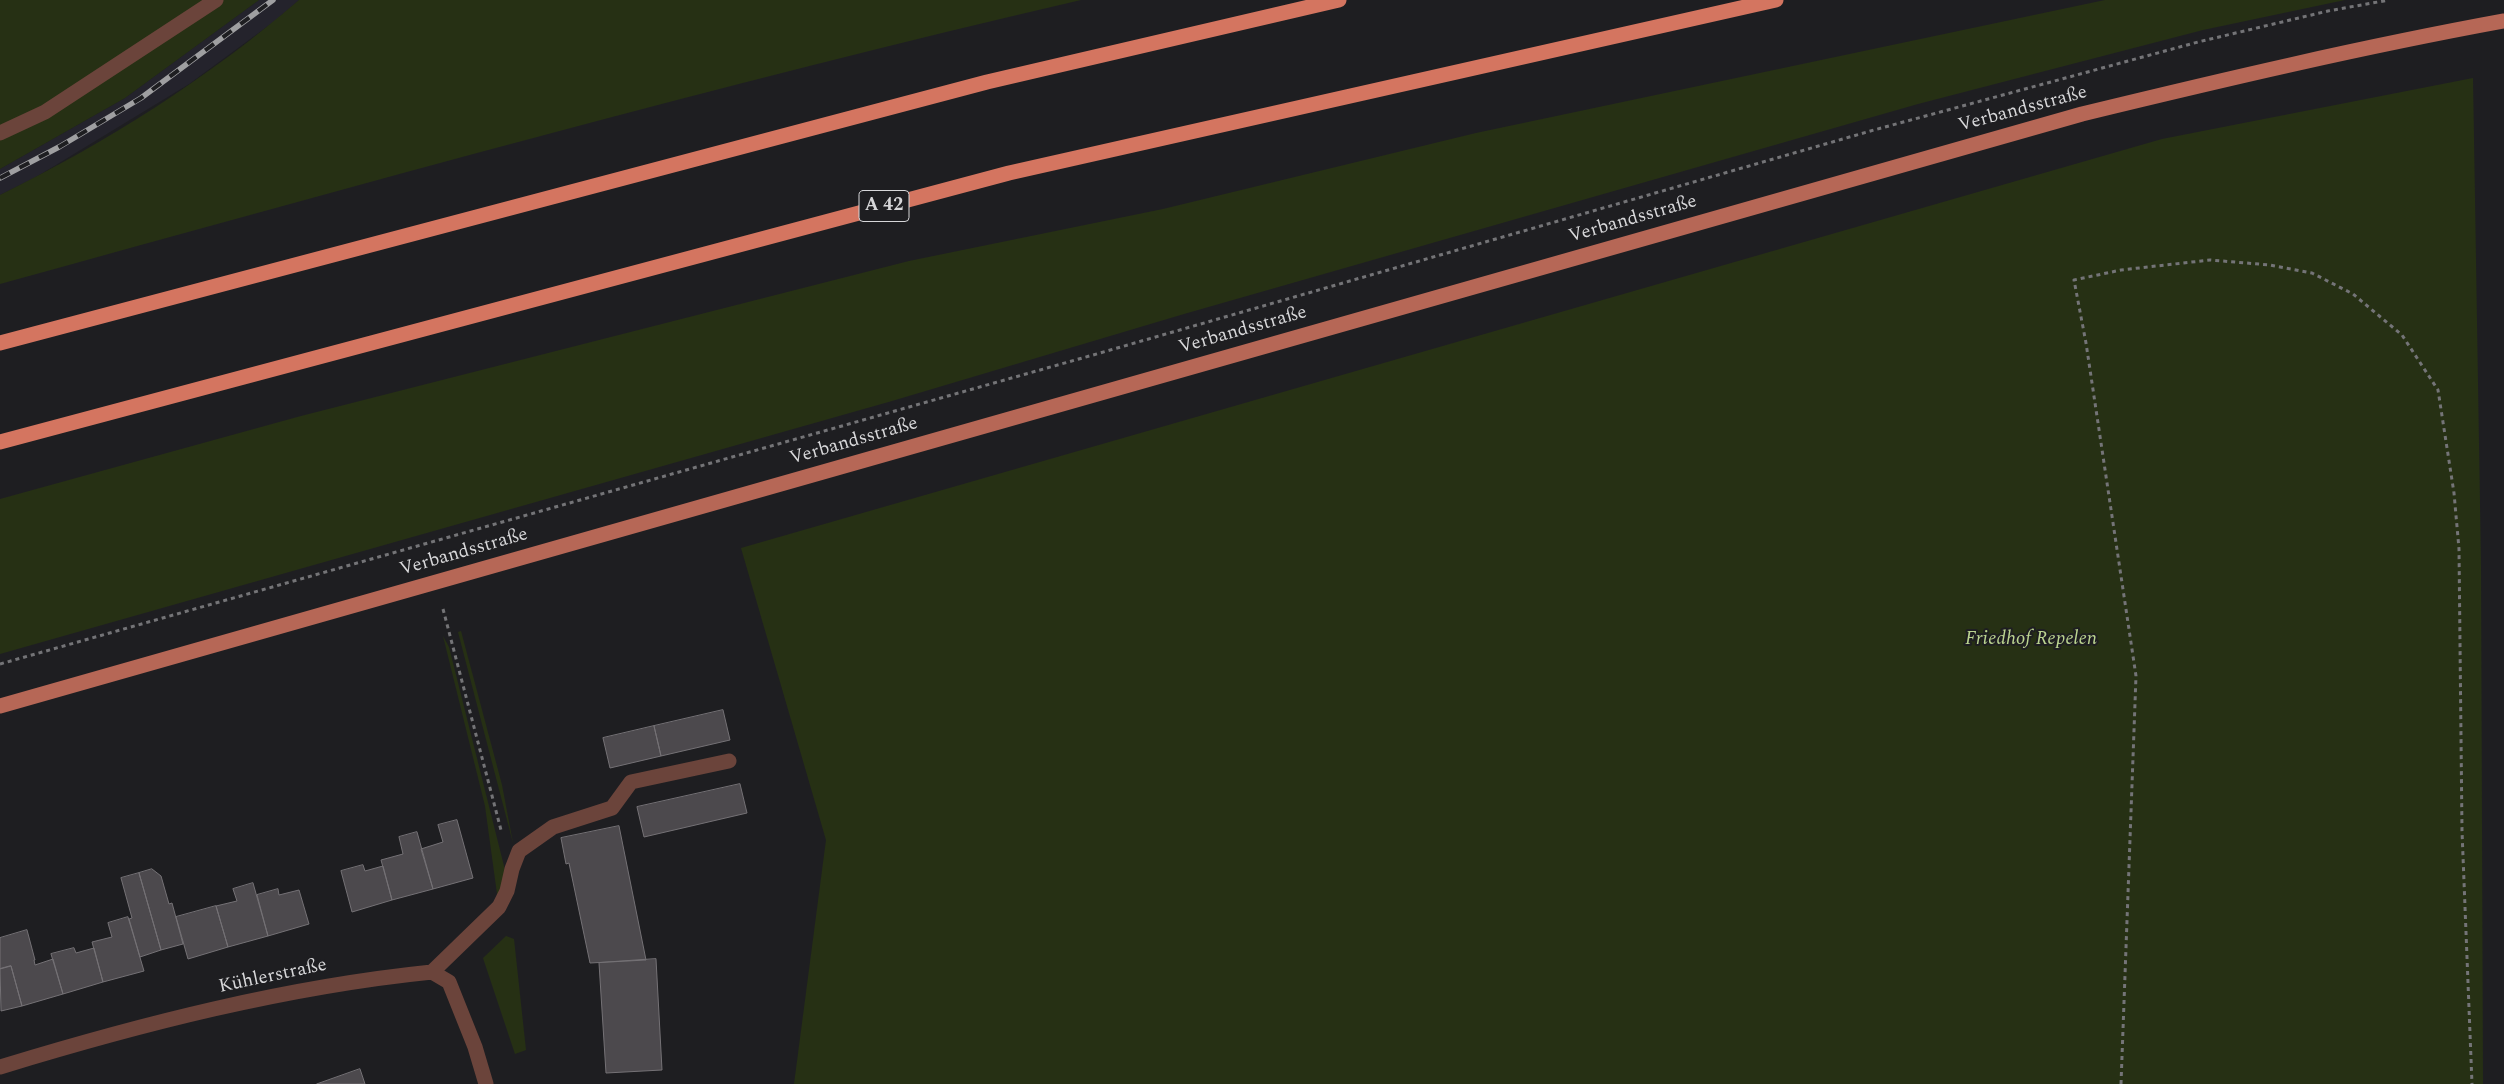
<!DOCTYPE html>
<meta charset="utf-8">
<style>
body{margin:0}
canvas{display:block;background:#1e1e21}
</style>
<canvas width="2504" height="1084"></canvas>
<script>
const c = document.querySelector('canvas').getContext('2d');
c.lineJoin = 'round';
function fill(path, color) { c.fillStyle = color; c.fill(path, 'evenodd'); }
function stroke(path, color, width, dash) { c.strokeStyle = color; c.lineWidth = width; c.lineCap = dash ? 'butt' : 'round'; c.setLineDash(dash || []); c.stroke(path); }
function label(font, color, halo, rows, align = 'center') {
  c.font = font + ' Spectral,serif'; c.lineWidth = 4; c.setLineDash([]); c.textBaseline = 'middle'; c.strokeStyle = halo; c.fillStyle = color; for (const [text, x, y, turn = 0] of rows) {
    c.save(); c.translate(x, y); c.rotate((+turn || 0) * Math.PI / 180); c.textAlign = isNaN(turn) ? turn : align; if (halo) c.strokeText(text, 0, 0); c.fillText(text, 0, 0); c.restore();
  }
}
fill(new Path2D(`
 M259 0H299L276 20 189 84 36 177 0 195V169L125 98Z`), '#24232c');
fill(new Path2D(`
 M0 0H259L125 98 0 169Z
 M299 0H1081C718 84 359 185 0 284V195C106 143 210 77 299 0Z
 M2105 0H2345L2203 30 1918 104 1184 314 892 401 0 654V499L301 416 909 261 1163 209 1476 133Z
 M2473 78 2481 565 2483 1084H794L826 840 741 548 2162 139Z
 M461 631 502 785 513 843 458 632Z
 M443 636 449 647 506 874 498 901 485 806Z
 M506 936 514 939 526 1050 515 1054 483 958Z`), '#263014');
const building = new Path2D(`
 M723 710 730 740 661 756 654 726Z
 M654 726 661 756 610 768 603 738Z
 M740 784 747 813 644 837 637 807Z
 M457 820 473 878 433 889 421 849 443 842 438 825Z
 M619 826 646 960 590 963 569 863 566 864 561 838Z
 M417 832 433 889 392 900 381 860 403 854 399 837Z
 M363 865 365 871 383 866 392 900 352 912 341 871Z
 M152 869 161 876 169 904 172 903 183 944 161 950 139 873Z
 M139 873 161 950 140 957 129 919 132 918 121 878Z
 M253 883 268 936 228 947 216 906 237 901 233 889Z
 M278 889 279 895 299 890 309 924 268 936 257 895Z
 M216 906 228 947 188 959 176 917Z
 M128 917 144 971 103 982 92 942 112 937 108 923Z
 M27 930 35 960H34L35 965 53 959 63 994 22 1006 11 966 0 969V938Z
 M74 948 76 953 94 948 103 982 63 994 51 954Z
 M656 959 662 1070 606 1073 599 963Z
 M11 966 22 1006 1 1011 0 969Z
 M360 1069 365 1084H317Z`);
fill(building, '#4c494d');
stroke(building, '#747175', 1);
stroke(new Path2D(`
 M443 609 501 830
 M0 664 1093 355 1874 130 2198 42 2328 11 2389 0
 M2121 1084 2136 676 2086 343 2074 280 2121 270 2210 260 2270 265 2312 273 2353 294 2402 335 2438 390 2454 493 2459 549 2462 831 2472 1084`), '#747477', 3, [4, 4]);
stroke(new Path2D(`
 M0 133 45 112 216 0
 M432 972 499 907 507 891 512 869 519 851 553 827 612 808 631 782 729 761
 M0 1067C141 1024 285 987 432 972L449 982 475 1047 486 1084`), '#6b443b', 15);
stroke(new Path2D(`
 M0 706 2082 114C2222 80 2362 47 2504 21`), '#b66756', 15);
stroke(new Path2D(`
 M0 343 987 82 1339 0
 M0 442 1009 173 1776 0`), '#d47560', 15);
const rail = new Path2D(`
 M0 178 59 147 141 98 273 0`);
stroke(rail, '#9f9fa1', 5.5);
stroke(rail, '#1e1e21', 4, [11]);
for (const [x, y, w] of [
 [884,206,50]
]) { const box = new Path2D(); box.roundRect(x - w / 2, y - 15.5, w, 31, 4); c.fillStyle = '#1e1e21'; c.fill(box); stroke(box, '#d7d7d9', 1); }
label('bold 18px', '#d7d7d9', null, [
 ["A 42",884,206]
]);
label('19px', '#d7d7d9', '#1e1e21', [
 ["Verbandsstraße",2023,110,-15],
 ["Verbandsstraße",1633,220,-16],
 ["Verbandsstraße",1243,331,-16],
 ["Verbandsstraße",854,442,-16],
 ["Verbandsstraße",464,553,-16],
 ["Kühlerstraße",273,977,-12]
]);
label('italic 19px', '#bbd490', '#1e1e21', [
 ["Friedhof Repelen",2031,640]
]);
</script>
